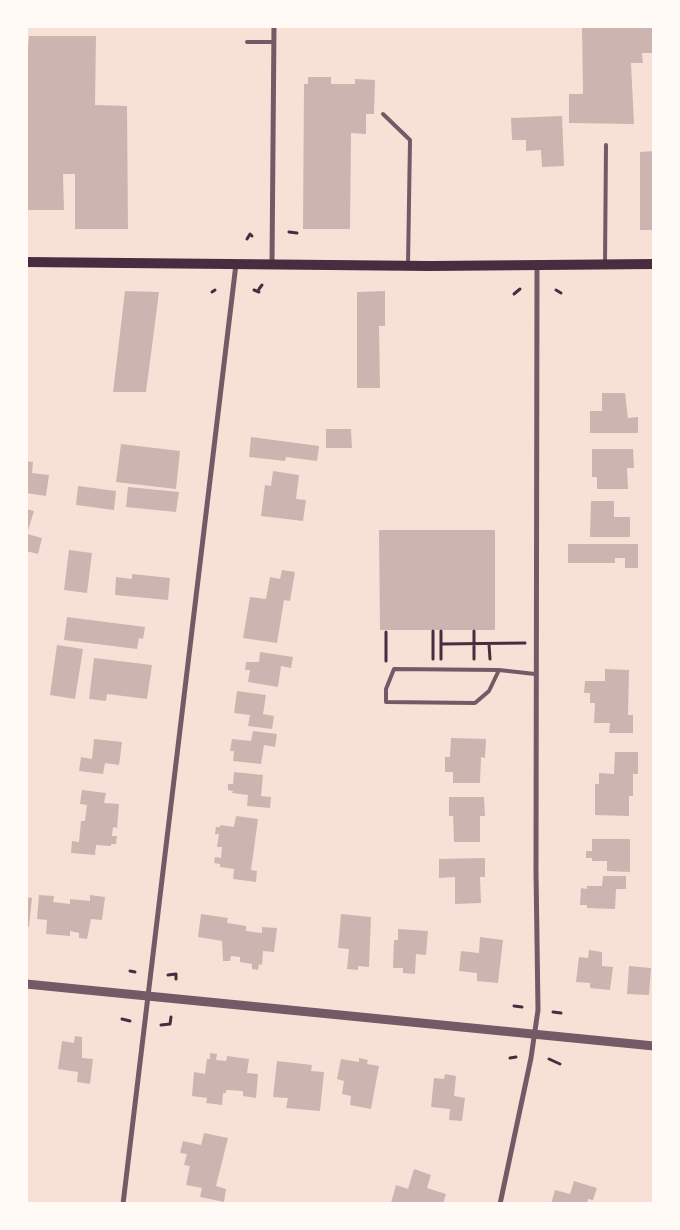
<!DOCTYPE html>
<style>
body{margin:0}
#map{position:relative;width:680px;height:1230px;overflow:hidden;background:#f7e1d7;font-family:"PT Sans",sans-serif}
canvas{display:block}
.frame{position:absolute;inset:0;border:28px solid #fffaf5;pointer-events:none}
</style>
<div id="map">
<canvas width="680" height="1230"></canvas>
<div class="frame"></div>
</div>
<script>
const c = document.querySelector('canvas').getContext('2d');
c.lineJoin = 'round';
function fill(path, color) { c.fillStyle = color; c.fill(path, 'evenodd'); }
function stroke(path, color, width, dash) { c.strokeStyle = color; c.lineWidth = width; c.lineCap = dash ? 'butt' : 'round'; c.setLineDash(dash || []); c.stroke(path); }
fill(new Path2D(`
 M582 26H654V53H642L643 63H631L634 124 569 123V94H583Z
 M29 36H96L95 105 127 106 128 229H75V174H63L64 210H26V68Z
 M308 77H331V84H355V79L375 80 374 114H366V134L351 133 350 229H303L304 84H308Z
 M562 116 564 166 542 167 541 150 526 151V140H512L511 118Z
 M654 151V230H640V152Z
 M125 291 159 292 146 392H113Z
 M385 291V326H379L380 388H357V292Z
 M602 393H625L628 418 638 417V433H590V411H602Z
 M326 429H351L352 448H326Z
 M251 437 319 446 317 461 286 457 285 461 249 457Z
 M121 444 180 451 176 489 116 482Z
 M592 449H633L634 468H627L628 489H597V477H592Z
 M26 461 33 462 32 473 49 475 46 496 26 493Z
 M273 471 299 475 296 499 306 500 303 521 261 516 265 485 271 486Z
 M78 486 116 491 114 510 76 505Z
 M128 487 179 492 176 512 126 507Z
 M591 501H614V517H630V537H590Z
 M26 509 34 511 27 534 42 538 38 554 26 551Z
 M379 530H495V630H380Z
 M568 544H638V568H625V558H615V563H568Z
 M69 550 92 553 87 593 64 590Z
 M282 570 295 572 290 601 284 600 277 643 243 638 250 597 266 599 270 577 280 579Z
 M132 574 170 578 168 600 115 595 116 577 132 579Z
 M67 617 145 627 143 639 139 638 137 649 64 640Z
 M57 645 83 649 75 699 50 695Z
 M260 652 293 657 291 668 281 666 278 687 248 682 250 670H245L246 662H259Z
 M94 658 152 665 147 699 107 694 106 701 89 699Z
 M605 669 629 670 628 715H633V733H609L610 723H594L595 703H590V693H584L585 681H605Z
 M237 691 266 695 263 714 274 716 272 729 248 726 250 715 234 713Z
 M253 731 277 734 275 747 264 745 261 764 233 761 234 751H230L232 739 251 741Z
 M451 738 486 739 485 758 481 757 480 783H453V772H445V757H450Z
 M94 739 122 742 119 765 105 763 103 774 79 771 81 757 92 759Z
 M615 752H638V774H633V796H629V816L595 815V784H599V773L614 774Z
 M234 772 263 775 261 796 271 797 270 808 247 806 248 795 232 793 233 791 228 790V784H233Z
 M82 790 106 793 104 803 119 804 117 828 113 827 112 836H117L116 844H111V846L96 845 95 855 71 853 72 841 79 842 81 821H85L87 805 80 804Z
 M449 797H484L485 816H480V842H454L453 816H449Z
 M236 816 258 819 251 870 257 871 256 882 233 879 234 869 220 867V864L214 863 215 857 221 858 222 847H217L219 834H215L216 827H220V825L234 827Z
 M592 839H630V872L607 871V861H592V858H586V851H592Z
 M485 858V877H480L481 903 455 904V877L439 878V859Z
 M603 876H626V889H616L615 909 587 908V905H580L581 888 587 889V886H602Z
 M39 895 54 896 53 902 70 904V899L90 901V895L105 897 102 920 91 919 87 939 79 938V933L70 931V936L46 934 47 920 37 919Z
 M26 897 32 898 29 927H26Z
 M201 914 228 918 227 923 246 926V931L262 933V927L277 928 274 952 263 951 262 965 259 964 258 970 252 969V964L240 962V957L231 956 230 961H223L222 941 198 937Z
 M341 914 371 917 369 967 358 966V970L347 969 349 949 338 948Z
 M398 929 428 931 426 955 416 954 415 974 403 973V968H393L394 940H398Z
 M480 937 503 940 498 983 477 981V973L459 971 461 951 479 953Z
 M589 950 602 952V966L613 967 610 990 590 988V983L576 982 579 957 588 958Z
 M629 966 651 968 649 995 627 994Z
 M75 1036 82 1037V1058L93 1059 90 1084 77 1082 78 1072 58 1069 62 1041 74 1043Z
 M210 1053 217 1054 216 1060 226 1061 227 1056 249 1059 247 1073 258 1074 256 1098 243 1096V1091L226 1090V1093H223L222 1105 206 1103 207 1098 192 1096 194 1072 205 1074 207 1059H210Z
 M359 1058 368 1060 367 1064 379 1066 371 1109 350 1105 351 1096 342 1094 344 1081 337 1079 341 1059 359 1062Z
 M277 1061 312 1065 311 1071 324 1072 320 1111 286 1108 288 1098 273 1097Z
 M445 1074 456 1076 454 1096 465 1098 462 1121 449 1120 450 1109 431 1107 434 1078 444 1079Z
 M204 1133 228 1138 216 1186 226 1189 224 1202 200 1197 202 1188 186 1185 190 1166 184 1165 187 1154 180 1153 183 1141 201 1145Z
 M414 1169 431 1175 427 1188 446 1194 443 1204 391 1203 396 1185 408 1189Z
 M574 1181 597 1188 593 1200 588 1199 587 1204H551L555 1190 570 1194Z`), '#ccb4b1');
stroke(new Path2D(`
 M289 232 297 233
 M247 239 250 234 252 236
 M259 289 262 285
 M254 290 259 292
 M556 290 561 293
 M212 292 215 290
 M514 294 520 289
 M433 631V659
 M441 631V659
 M474 631V659
 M441 644 525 643
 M489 644 490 659
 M386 661V632
 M130 971 135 972
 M168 975 176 974V979
 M514 1006 522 1007
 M553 1012 561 1013
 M122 1019 130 1021
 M161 1025 170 1024 171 1017
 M510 1058 516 1057
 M549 1059 560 1064`), '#4a2c40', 3);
stroke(new Path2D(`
 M247 42H274
 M383 114 410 140 408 265
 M605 264 606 145
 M499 670 489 691 475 703 386 702V689L394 669 499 670 535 674`), '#755966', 4);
stroke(new Path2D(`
 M272 263 274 26
 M123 1204 236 264
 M500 1204 531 1058 538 1010 536 871 537 265`), '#755966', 5);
stroke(new Path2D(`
 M26 984 654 1046`), '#755966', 9);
stroke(new Path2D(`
 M26 262 430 266 654 264`), '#4a2c40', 10);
</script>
